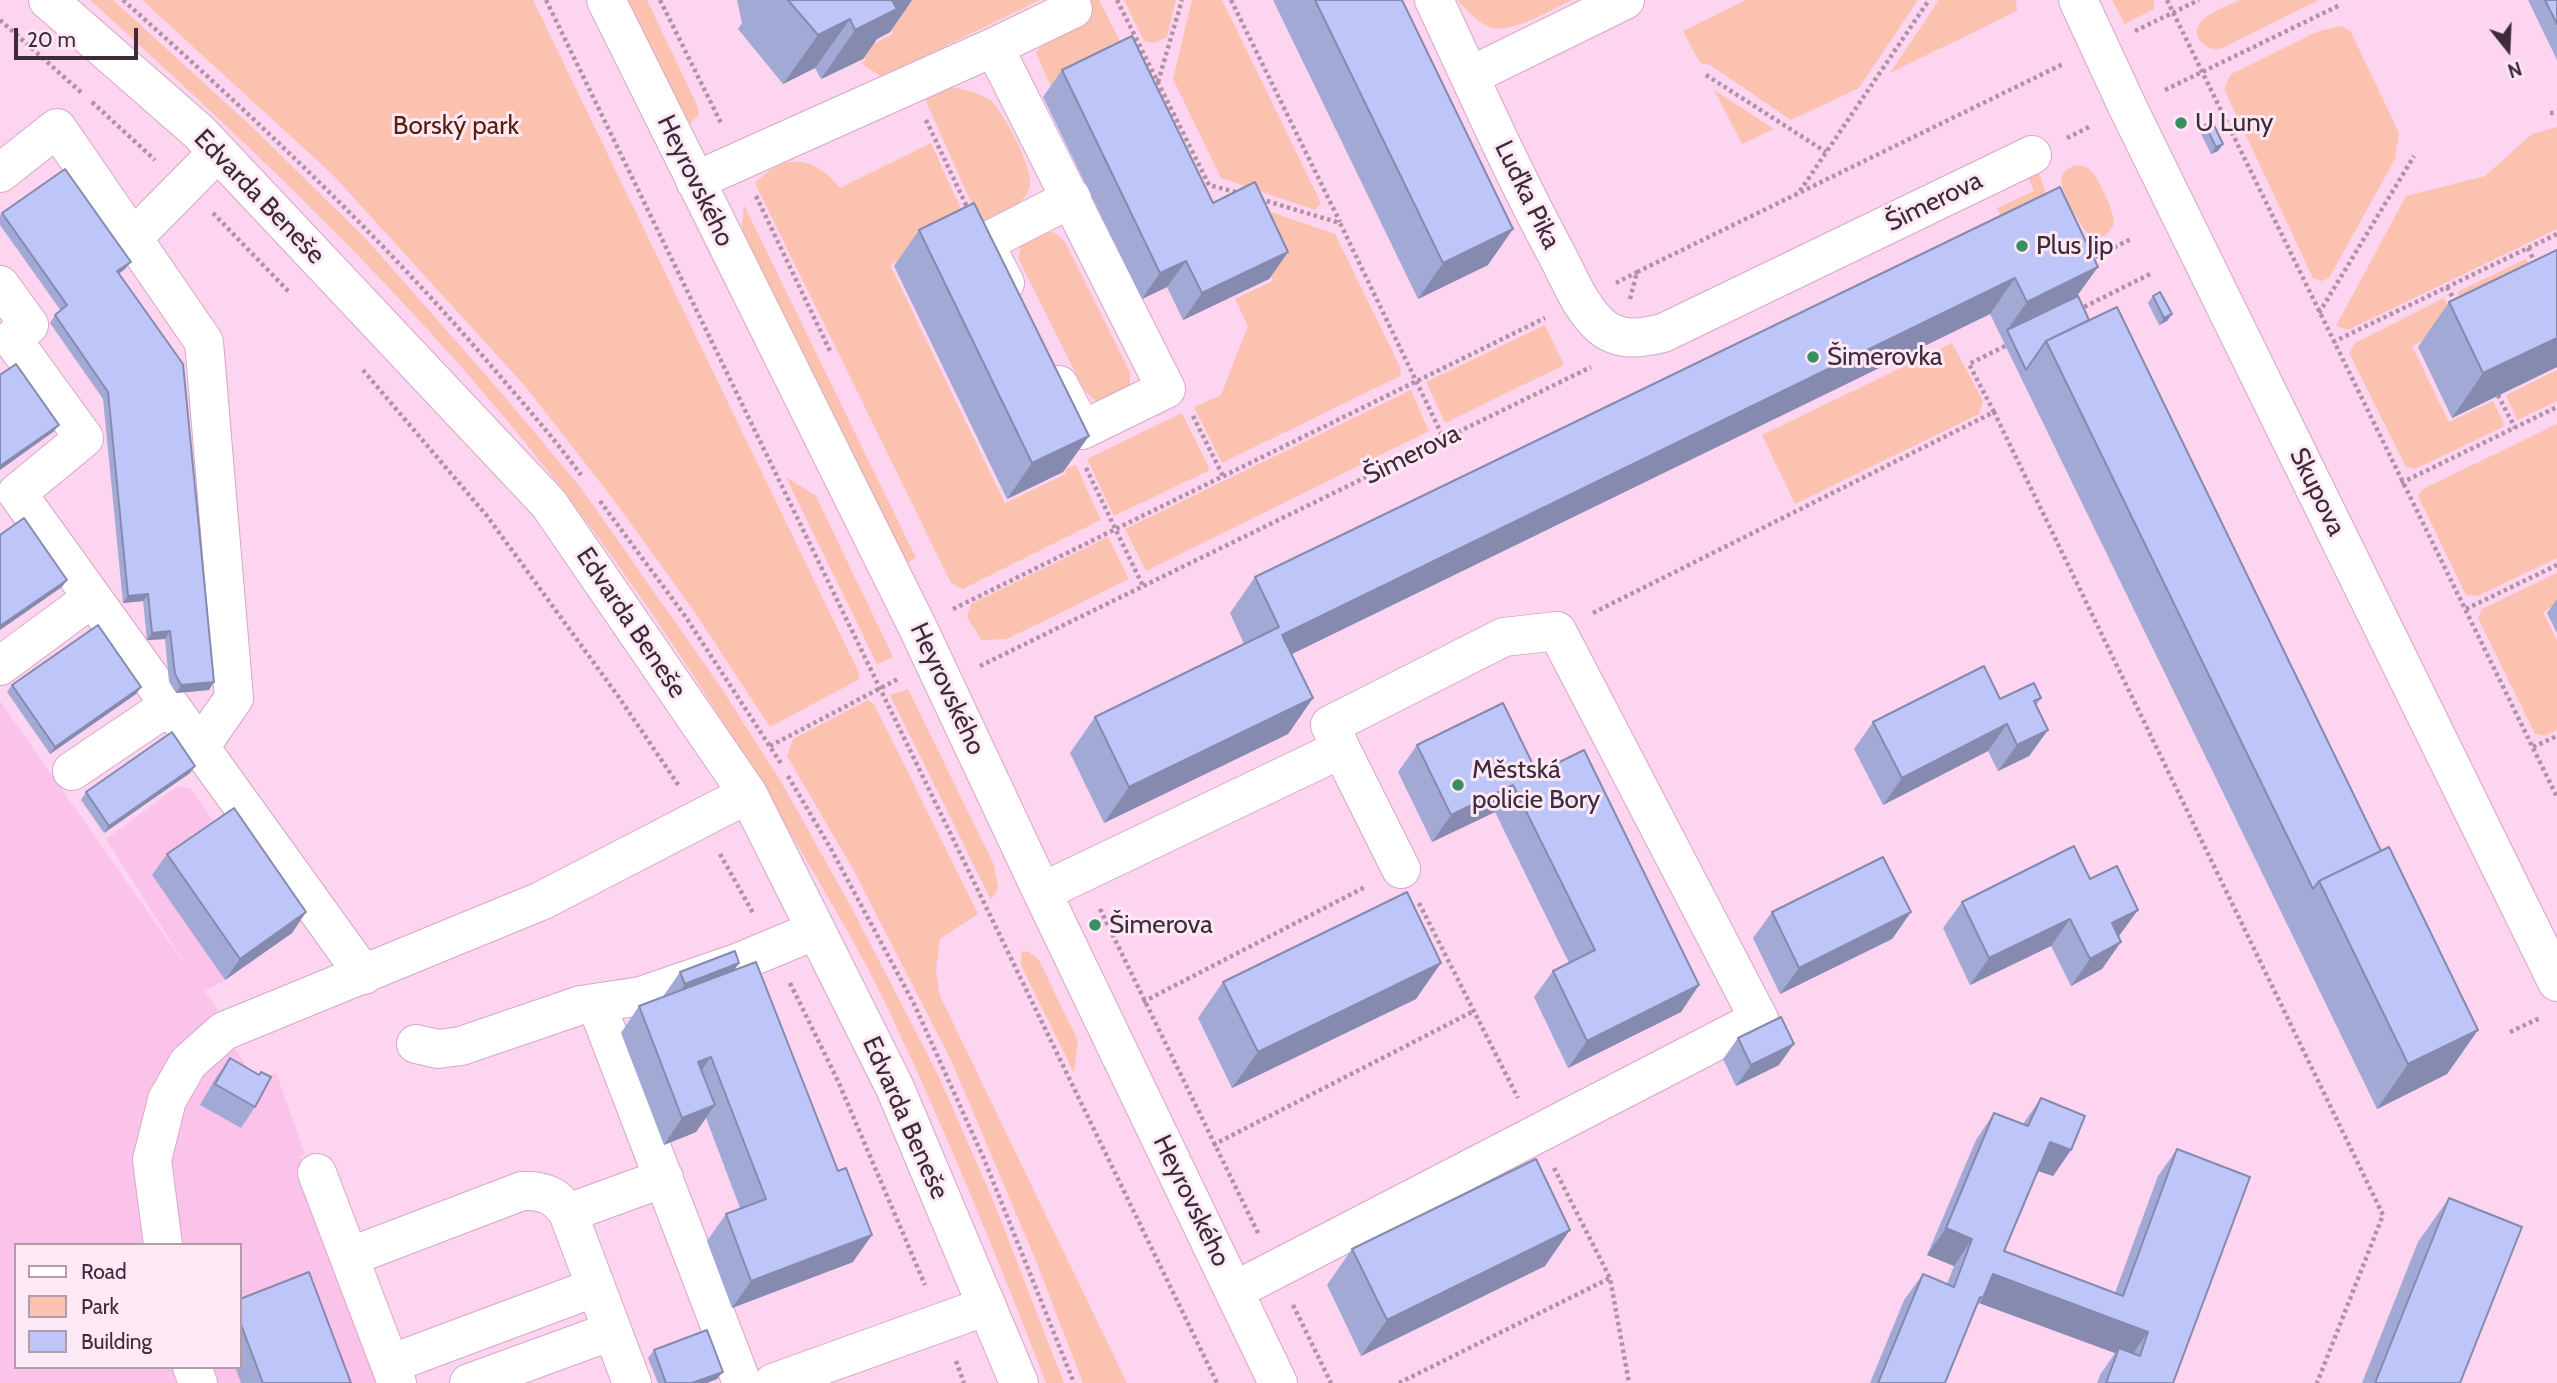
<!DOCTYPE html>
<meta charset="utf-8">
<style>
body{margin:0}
#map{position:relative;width:2557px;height:1383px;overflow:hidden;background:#fdd5f0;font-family:Cabin,sans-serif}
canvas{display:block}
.legend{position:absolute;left:14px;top:1243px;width:228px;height:126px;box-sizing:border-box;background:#fde9f6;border:2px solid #b19daa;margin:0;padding:9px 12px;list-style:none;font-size:21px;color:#3e2b38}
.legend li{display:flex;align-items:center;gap:14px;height:35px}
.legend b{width:35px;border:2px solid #b19daa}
.north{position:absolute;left:2473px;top:14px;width:70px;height:70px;-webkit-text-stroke:5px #fde9f6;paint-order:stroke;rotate:162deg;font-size:19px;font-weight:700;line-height:28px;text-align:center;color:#3e2b38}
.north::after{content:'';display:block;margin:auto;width:24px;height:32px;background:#3e2b38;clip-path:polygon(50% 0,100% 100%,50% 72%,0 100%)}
.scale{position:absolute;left:14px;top:28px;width:124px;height:32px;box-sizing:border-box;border:4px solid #3e2b38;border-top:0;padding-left:9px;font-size:21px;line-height:24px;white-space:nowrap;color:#3e2b38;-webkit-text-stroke:5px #fde9f6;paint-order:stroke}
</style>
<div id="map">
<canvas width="2557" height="1383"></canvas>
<ul class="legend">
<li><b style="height:9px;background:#fff"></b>Road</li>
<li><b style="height:19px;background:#fcc2b0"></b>Park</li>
<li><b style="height:19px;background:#bec5f8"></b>Building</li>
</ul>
<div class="north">N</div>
<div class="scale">20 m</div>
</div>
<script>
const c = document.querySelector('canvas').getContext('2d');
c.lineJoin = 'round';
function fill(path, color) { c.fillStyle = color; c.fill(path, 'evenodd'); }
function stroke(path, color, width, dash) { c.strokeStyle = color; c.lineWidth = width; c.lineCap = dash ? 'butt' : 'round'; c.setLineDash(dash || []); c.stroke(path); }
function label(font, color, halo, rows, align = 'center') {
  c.font = font + ' Cabin,sans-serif'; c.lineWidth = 6; c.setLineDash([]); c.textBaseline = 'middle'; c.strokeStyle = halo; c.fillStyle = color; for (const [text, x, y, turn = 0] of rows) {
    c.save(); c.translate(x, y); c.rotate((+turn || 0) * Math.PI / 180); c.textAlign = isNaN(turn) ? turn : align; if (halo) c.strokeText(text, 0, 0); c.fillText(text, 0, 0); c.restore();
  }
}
fill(new Path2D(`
 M0 701 192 975 106 839 178 786 191 789 292 933 225 980 204 991 218 1010 213 1015 255 1079 276 1073 305 1154 300 1156 386 1383H0ZM16 1245H240V1367H16Z`), '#fcc3ea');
fill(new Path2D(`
 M90 0H113L251 126 368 241 505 397 581 488 720 686 783 785 855 914 938 1075 993 1200 1064 1383H1046C998 1258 947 1134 890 1013 860 949 822 887 786 826 714 703 636 584 548 471 413 299 252 147 90 0Z
 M142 0H533L860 675 858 680 770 727 692 608 610 495 525 386 332 174Z
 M628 0H647L697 105 699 115 688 125Z
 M885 0H1040L882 77 861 63 866 60 861 50 893 34Z
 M1075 0H1099L1124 49 1052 89 1036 53Z
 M1124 0H1176L1167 37 1154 43 1144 41Z
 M1192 0H1222L1321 203 1315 210 1221 178 1173 79Z
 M1457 0H1572C1553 9 1513 33 1492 28 1478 24 1467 10 1457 0Z
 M1746 0H1918L1859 88 1791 120 1710 65 1700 63 1683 31Z
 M1939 0H2016L2017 11 1890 73Z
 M2112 0H2154V9L2125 24Z
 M2240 0H2319L2222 48C2214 50 2207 49 2201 42 2184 20 2226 7 2240 0Z
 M2342 26 2351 32 2399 133 2395 159 2329 278 2322 281 2313 278 2224 89 2231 74 2319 31Z
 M945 87C961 88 977 91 991 101 1003 111 1033 168 1030 184 1030 188 1026 196 1023 199 1014 212 995 217 981 224L923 95Z
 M1714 90 1774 129 1742 144Z
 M2557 127V229L2348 330 2336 326 2406 196 2485 176 2532 134Z
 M931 143 970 229 951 235 890 265 1005 503 1066 474 1065 469 1076 465 1101 520 963 589 951 583 755 183C786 152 813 155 840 188Z
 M2077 165C2083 166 2088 167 2092 172 2100 182 2115 212 2114 225L2105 236C2099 237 2094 238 2089 234 2081 229 2060 189 2061 180 2063 171 2069 167 2077 165Z
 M2038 170 2047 196 2003 221 1997 208 2034 191 2027 175Z
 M1247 204 1335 234 1401 369 1400 376 1222 463 1194 407 1221 395 1248 326 1235 299 1273 281 1238 207Z
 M744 205 916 558 903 565 745 242 742 224Z
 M1042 230 1055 233 1065 242 1130 372V385L1097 402 1084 390 1019 260 1020 245Z
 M2526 259 2538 285 2470 318 2457 292Z
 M2444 298 2457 324 2412 346 2449 422 2493 401 2505 426 2415 469 2406 467 2349 353 2355 343Z
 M1545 325 1564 365 1445 423 1426 382Z
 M1952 343 1983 401 1979 414 1795 504 1762 435Z
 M2557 370V401L2517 420 2506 395Z
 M1411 390 1429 431 1146 571 1125 529Z
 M1182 413 1210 470 1114 516 1087 459Z
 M2557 424V558L2477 596 2466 595 2418 496 2423 489Z
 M786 477 816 496 893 657 877 664Z
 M1108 537 1129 579 1007 639 981 640 967 616 971 604Z
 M2557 573V604L2543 612 2557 641V730L2545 736 2535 734 2478 618 2482 609Z
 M908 689 994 865 998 888 991 900 890 695Z
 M868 700 874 704 978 914 940 939 936 970 940 996 1127 1383H1083L1036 1261 952 1062 853 869 787 756 793 739Z
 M1022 951 1029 952 1039 960 1078 1041 1074 1073 1021 965Z`), '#fcc2b0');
const minor = new Path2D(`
 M48 0 199 132 549 504 748 794 895 1088 1019 1383
 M606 0 917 626 1042 892 1278 1383
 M1434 0C1474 85 1512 172 1557 255 1570 280 1581 309 1602 327 1621 342 1642 338 1663 333L2032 155
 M2078 0 2128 108 2557 982
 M994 47 1166 389 1082 430 1059 385
 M1470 76 1625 0
 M0 173 57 128 204 342 234 698 200 747
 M695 181 994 47 1073 9
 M133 238 218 152
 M1005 283 984 243 1072 198
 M0 285 29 325 12 339 84 438 17 493 364 975
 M0 666 92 598
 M1341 749 1401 869
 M72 771 170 705
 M1042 892 1341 749 1330 725 1504 637 1557 631 1759 1019 1234 1291
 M596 1003 742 1383
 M416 1044 438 1049 461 1046 581 1005 641 996 737 963 816 930
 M317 1173 397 1383
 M568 1213 664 1178
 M163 1245 152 1160 167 1100 188 1063 224 1031 541 901 748 794
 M349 1257 522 1191C543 1190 556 1195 568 1213L632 1383
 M390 1364 596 1287
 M192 1367 198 1383
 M469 1383 612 1331
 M773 1383 987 1306`);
stroke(minor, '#d7a7c7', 40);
stroke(new Path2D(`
 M123 0C253 116 380 235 493 368 523 403 553 437 581 475
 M546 0 1217 1383
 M660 0 722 125
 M1117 0 1209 185 1239 193
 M1231 0 1340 222
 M2167 0 2557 797
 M0 20 83 94
 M2135 31 2199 0
 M1706 75 1826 152
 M1158 82 1182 0
 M2165 90 2340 5
 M92 102 155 160
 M2550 113H2557
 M926 120 967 207
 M2067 138 2091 126
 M1800 191 1929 0
 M756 196 831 353
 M1260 199 1340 223 1444 439
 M213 213 290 293
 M2528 248 2536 265
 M2089 260 2131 239
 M1616 283 1637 272
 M2447 287 2456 303
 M1630 299 1637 272 2063 64
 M2078 310 2150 274
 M2319 313 2414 156
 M2333 342 2557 234
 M363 370 487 516 618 696 679 786
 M2498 395 2515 428
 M1994 412 1969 364 2011 343
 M1193 416 1223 476
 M1086 468 1143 586
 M2401 483 2557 407
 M600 501 685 616 782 765
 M953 609 1545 318
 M2466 609 2557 565
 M1593 613 1994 412 2383 1215 2317 1383
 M980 666 1591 367
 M770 746 898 679
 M2533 747 2557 736
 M788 776 831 849 914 1004 984 1159 1074 1383
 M720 854 753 913
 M1419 903 1518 1098
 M1100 909 1259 1235
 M790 983 838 1081 925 1285
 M1143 1002 1365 887
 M2510 1032 2540 1018
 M1213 1145 1474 1011
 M1554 1168 1610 1278 1629 1383
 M1293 1305 1331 1383
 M956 1361 964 1383
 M1399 1383 1610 1278`), '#b091a6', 4.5, [3.5, 3.5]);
stroke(minor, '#fff', 38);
fill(new Path2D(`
 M737 0H912L890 32 877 39 863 59 821 79 815 68 783 84 738 29 742 23Z
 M1273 0H1402L1488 265 1418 299Z
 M2528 0H2557V60Z
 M1062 70 1213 203 1288 252 1269 279 1183 320 1167 287 1142 299 1043 97Z
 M2205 125 2223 144 2218 151 2211 154 2200 132Z
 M2060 187 2078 296 2089 320 2478 1030 2447 1074 2377 1109 1990 314 1292 654 1313 698 1288 734 1104 823 1070 753 1095 717 1244 644 1230 613 1255 577Z
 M2 213 125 269 119 274 209 690 176 693 169 682 165 639 147 640 143 601 123 603 103 399 50 323 55 315 61 311 0 225V216Z
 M919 230 1089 436 1063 472 1007 499 894 266Z
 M2153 296 2172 314 2167 321 2159 325 2148 303Z
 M2449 302 2557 367 2452 418 2418 347Z
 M2557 599V633L2547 613Z
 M12 685 141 687 136 694 50 754 7 692Z
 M2041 698 2036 706 2048 730 2029 756 1998 771 1988 751 1883 805 1854 749 1873 722 2000 699Z
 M1417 745 1537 773 1699 985 1681 1012 1568 1068 1534 997 1553 971 1569 963 1495 812 1432 842 1398 772Z
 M195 766 190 773 104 833 81 800 86 792Z
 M2074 846 2119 936 2102 969 2071 986 2051 946 1970 985 1943 928 1962 902Z
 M167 854 306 912 292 933 225 980 152 875Z
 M1772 912H1911L1892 939 1780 994 1753 938Z
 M739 963 734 970 853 1262 732 1308 707 1241 726 1214 740 1208 706 1118 696 1132 664 1145 621 1033 639 1006 662 998 680 972Z
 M1223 982 1416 999 1232 1088 1198 1018Z
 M1738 1038 1779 1065 1736 1086 1723 1059Z
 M230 1058 255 1107 241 1128 200 1105 215 1079Z
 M2041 1098 2071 1150 2053 1176 2038 1171 2004 1251 2115 1293 2158 1176 2177 1149 2173 1383H2097L2100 1375 2115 1353 1979 1303 1975 1310 1945 1383H1870L1904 1300 1923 1274 1947 1284 1954 1266 1927 1255 1976 1140 1994 1113 2023 1124Z
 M2449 1198 2460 1383H2362L2418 1242Z
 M1352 1249 1545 1266 1361 1356 1327 1285Z
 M240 1299 351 1383H241L235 1367H240Z
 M654 1350 717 1379 707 1383H658L648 1358Z`), '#a3a9d5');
fill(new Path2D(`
 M891 0H912L890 32 877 39 863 59 821 79 855 30Z
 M850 19 815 68 783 84 818 35Z
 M2223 144 2218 151 2211 154 2216 147Z
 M1513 229 1488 265 1418 299 1443 263Z
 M1288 252 1269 279 1183 320 1202 293Z
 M1186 261 1167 287 1142 299 1160 273Z
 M131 262 125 269 112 278 117 271Z
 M2098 267 2072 303 2007 330 2027 302Z
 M2015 278 1990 314 1257 671 1282 635Z
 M2172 314 2167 321 2159 325 2164 318Z
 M2557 338V367L2452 418 2483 373Z
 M59 425 53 432 0 470V466Z
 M1089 436 1063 472 1007 499 1032 463Z
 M67 580 62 587 0 630V626Z
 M148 594 143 601 123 603 128 596Z
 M170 631 165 639 147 640 152 633Z
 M214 682 209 690 176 693 181 685Z
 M141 687 136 694 50 754 55 747Z
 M1313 698 1288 734 1104 823 1129 787Z
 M2007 724 1988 751 1883 805 1902 778Z
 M2048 730 2029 756 1998 771 2017 745Z
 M195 766 190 773 104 833 109 826Z
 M1513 785 1495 812 1432 842 1451 815Z
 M2138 910 2119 936 2093 950 2112 923Z
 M306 912 292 933 225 980 240 959Z
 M1911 912 1892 939 1780 994 1799 968Z
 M2070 919 2051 946 1970 985 1989 958Z
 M2121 942 2102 969 2071 986 2090 959Z
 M739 963 721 990 666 1011 685 984Z
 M1441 963 1416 999 1232 1088 1258 1052Z
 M1699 985 1681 1012 1568 1068 1587 1041Z
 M2478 1030 2447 1074 2377 1109 2408 1064Z
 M1794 1044 1779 1065 1736 1086 1751 1065Z
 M711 1057 692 1084 698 1062Z
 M715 1105 696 1132 664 1145 682 1118Z
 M2050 1142 2071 1150 2053 1176 2032 1169Z
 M1946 1228 1972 1239 1954 1266 1927 1255Z
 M1570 1230 1545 1266 1361 1356 1387 1320Z
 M872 1235 853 1262 732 1308 751 1281Z
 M1993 1274 2148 1332 2130 1358 2119 1348 2115 1353 1979 1303 1983 1298Z
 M723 1372 717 1379 707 1383H692Z`), '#858aae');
const building = new Path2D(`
 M788 0H892L897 9 855 30 850 19 818 35Z
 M1315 0H1402L1513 229 1443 263Z
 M2545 0H2557V24Z
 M1132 36 1213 203 1255 182 1288 252 1202 293 1186 261 1160 273 1062 70Z
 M2212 121 2223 144 2216 147 2205 125Z
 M65 169 131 262 117 271 183 364 214 682 181 685 175 674 170 631 152 633 148 594 128 596 108 392 55 315 67 305 2 213Z
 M2060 187 2098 267 2027 302 2015 278 1282 635 1313 698 1129 787 1095 717 1279 627 1255 577Z
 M974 203 1089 436 1032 463 919 230Z
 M2557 250V338L2483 373 2449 302Z
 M2160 292 2172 314 2164 318 2153 296Z
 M2078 296 2089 320 2046 341 2026 370 2007 330Z
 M2117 307 2381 851 2319 881 2313 889 2046 341Z
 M16 364 59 425 0 466V375Z
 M24 518 67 580 0 626V535Z
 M98 625 141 687 55 747 12 685Z
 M1984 666 2000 699 2034 683 2041 698 2034 701 2048 730 2017 745 2007 724 1902 778 1873 722Z
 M1503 703 1537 773 1584 750 1699 985 1587 1041 1553 971 1595 950 1513 785 1451 815 1417 745Z
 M172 732 195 766 109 826 86 792Z
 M234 808 306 912 240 959 167 854Z
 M2074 846 2090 879 2117 866 2138 910 2112 923 2121 942 2090 959 2070 919 1989 958 1962 902Z
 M2389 847 2478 1030 2408 1064 2319 881Z
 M1883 857 1911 912 1799 968 1772 912Z
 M1407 892 1441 963 1258 1052 1223 982Z
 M735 951 739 963 685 984 680 972Z
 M756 962 838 1171 846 1168 872 1235 751 1281 726 1214 766 1199 711 1057 698 1062 715 1105 682 1118 639 1006Z
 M1781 1017 1794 1044 1751 1065 1738 1038Z
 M230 1058 259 1075 261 1072 271 1077 255 1107 215 1084Z
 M2041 1098 2085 1116 2071 1150 2050 1142 2004 1251 2123 1296 2177 1149 2250 1177 2173 1383H2106L2119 1348 2140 1356 2148 1332 1993 1274 1983 1298 1980 1297 1945 1383H1878L1923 1274 1954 1287 1972 1239 1946 1228 1994 1113 2028 1126Z
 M1536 1159 1570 1230 1387 1320 1352 1249Z
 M2449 1198 2522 1227 2460 1383H2375Z
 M309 1272 351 1383H263L240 1322V1299Z
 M707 1330 723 1372 692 1383H666L654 1350Z`);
fill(building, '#bec5f8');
stroke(building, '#858aae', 2);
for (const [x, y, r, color] of [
 [2181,123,7,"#398f63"],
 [2022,246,7,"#398f63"],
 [1813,357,7,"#398f63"],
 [1458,785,7,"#398f63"],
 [1095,925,7,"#398f63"]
]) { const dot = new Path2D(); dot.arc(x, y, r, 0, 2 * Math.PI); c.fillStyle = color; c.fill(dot); stroke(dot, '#fde9f6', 2.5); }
label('26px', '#3e2b38', '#fde9f6', [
 ["U Luny",2195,123],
 ["Plus Jip",2036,246],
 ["Šimerovka",1827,357],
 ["Městská",1472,770],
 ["policie Bory",1472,800],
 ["Šimerova",1109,925]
], 'left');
label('26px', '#59200c', '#fde9f6', [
 ["Borský park",456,126]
]);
label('26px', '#3e2b38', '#fde9f6', [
 ["Heyrovského",695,181,64],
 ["Luďka Pika",1527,195,64],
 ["Edvarda Beneše",259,197,46],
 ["Šimerova",1934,202,-26],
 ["Šimerova",1412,455,-26],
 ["Skupova",2317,492,64],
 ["Edvarda Beneše",631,623,56],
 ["Heyrovského",947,689,65],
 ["Edvarda Beneše",905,1118,66],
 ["Heyrovského",1191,1201,64]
]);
</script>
